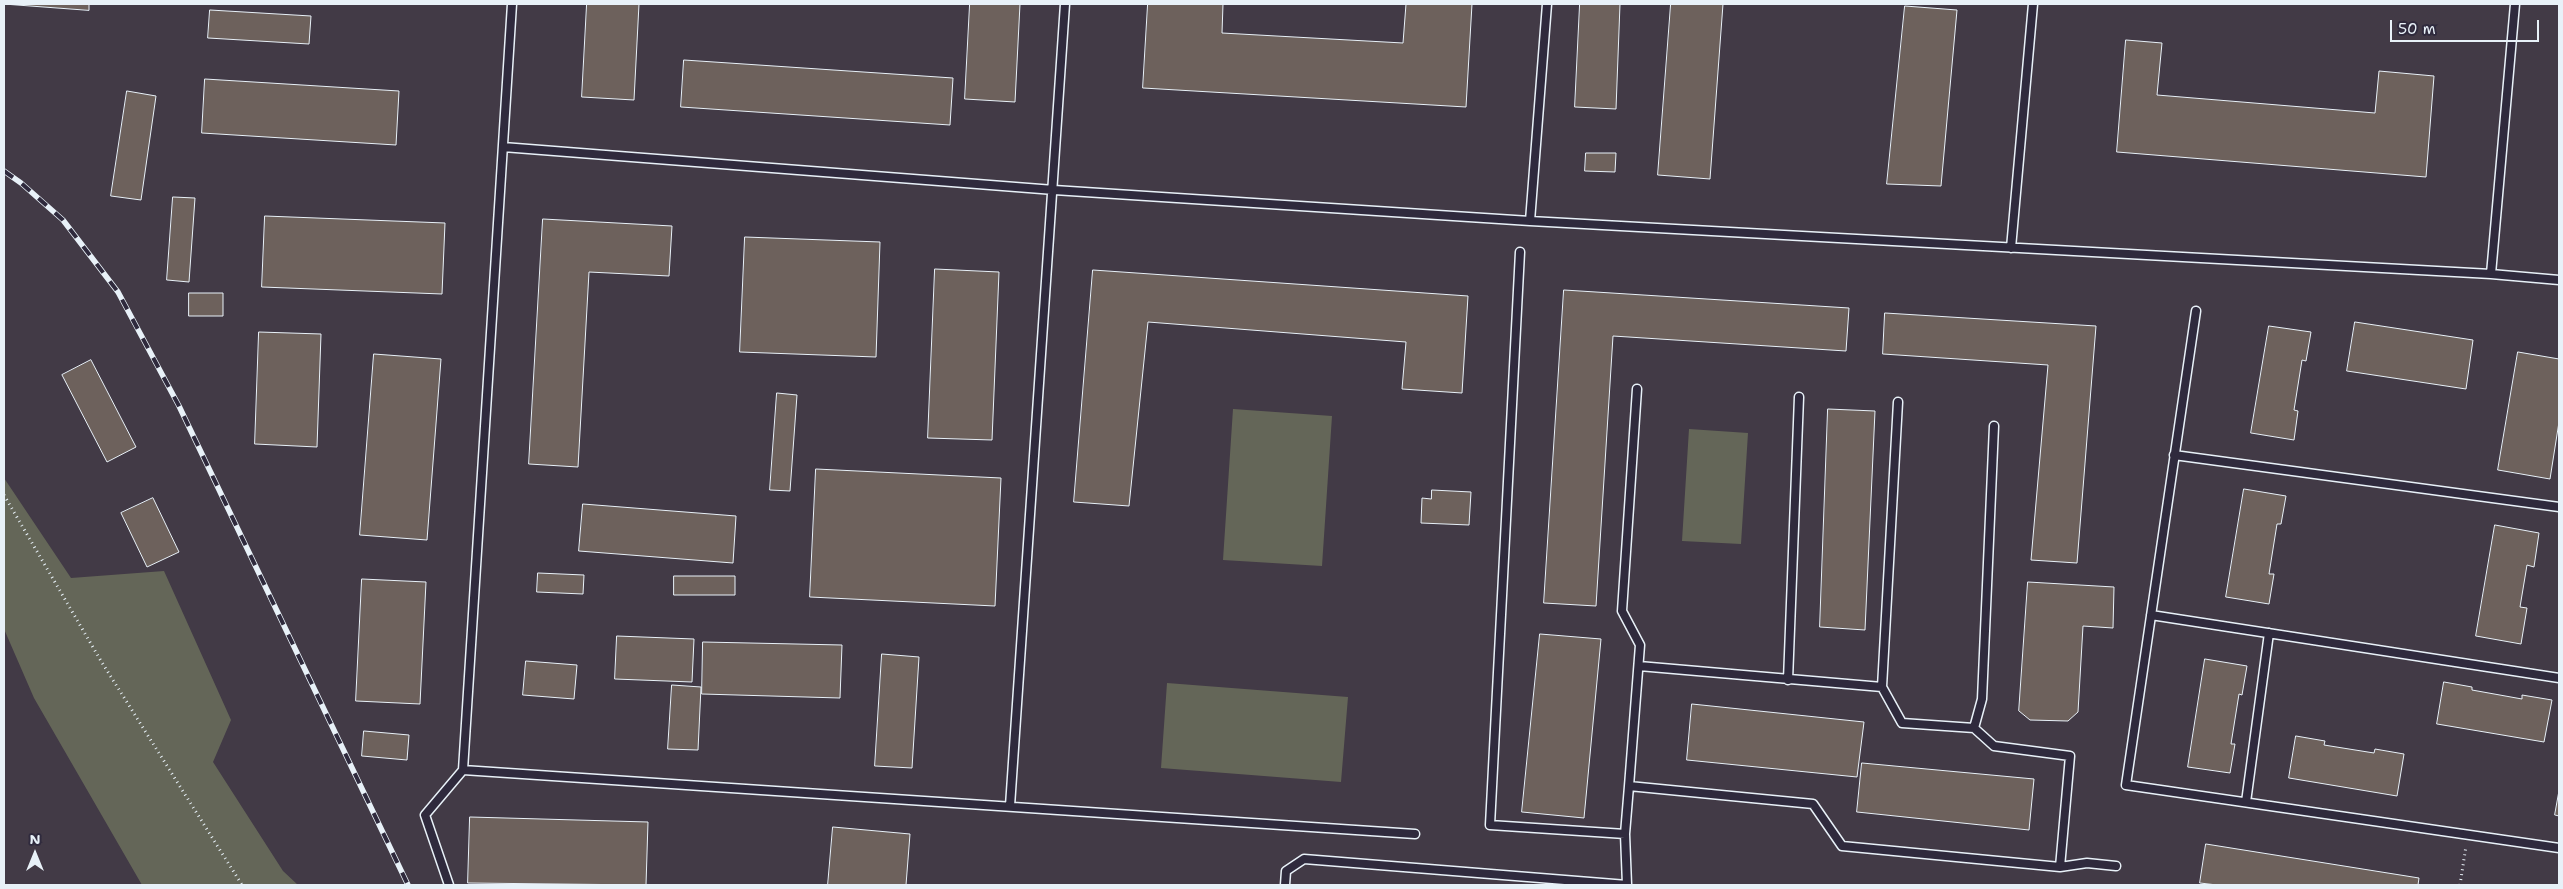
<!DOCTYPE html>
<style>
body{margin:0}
#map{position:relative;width:2563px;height:889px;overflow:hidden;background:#423a46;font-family:"Shantell Sans",sans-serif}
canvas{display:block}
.frame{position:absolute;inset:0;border:5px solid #e8f1f8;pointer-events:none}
.north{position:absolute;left:10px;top:829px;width:50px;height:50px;-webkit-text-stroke:4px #2f2a3d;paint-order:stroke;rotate:0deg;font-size:14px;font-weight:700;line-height:20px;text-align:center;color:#e8f1f8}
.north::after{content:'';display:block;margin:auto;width:18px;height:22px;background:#e8f1f8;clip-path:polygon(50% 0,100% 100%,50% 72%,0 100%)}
.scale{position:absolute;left:2390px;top:20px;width:149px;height:22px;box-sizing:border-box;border:2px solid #e8f1f8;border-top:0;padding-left:6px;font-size:15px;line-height:18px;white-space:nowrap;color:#e8f1f8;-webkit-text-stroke:4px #2f2a3d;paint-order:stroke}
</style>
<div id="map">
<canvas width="2563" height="889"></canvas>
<div class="frame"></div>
<div class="north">N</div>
<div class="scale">50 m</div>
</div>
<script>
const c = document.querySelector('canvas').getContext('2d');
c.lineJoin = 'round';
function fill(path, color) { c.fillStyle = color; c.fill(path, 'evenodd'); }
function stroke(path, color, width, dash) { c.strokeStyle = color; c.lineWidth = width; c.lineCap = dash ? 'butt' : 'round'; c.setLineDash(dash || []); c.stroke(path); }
fill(new Path2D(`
 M1233 409 1332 416 1322 566 1223 560Z
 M1689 429 1748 433 1741 544 1682 541Z
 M4 478 71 578 164 571 231 720 213 762 283 871 298 885H142L34 698 4 629Z
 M1167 683 1348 697 1341 782 1161 768Z`), '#646658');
const building = new Path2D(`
 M4 4H89V10Z
 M587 4H639L634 100 582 97Z
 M970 4H1020L1015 102 965 99Z
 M1148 4H1223L1222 33 1403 43 1406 4H1472L1466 107 1143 88Z
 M1580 4H1620L1616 109 1575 107Z
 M1671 4H1723L1710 179 1658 175Z
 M1905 6 1957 10 1941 186 1887 184Z
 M210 10 311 16 309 44 208 38Z
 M2126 40 2162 43 2157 95 2375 113 2379 71 2434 76 2426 177 2117 152Z
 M684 60 953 78 950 125 681 107Z
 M205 79 399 91 396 145 202 133Z
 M127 91 156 96 141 200 111 196Z
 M1586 153H1616L1615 172 1585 171Z
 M173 197 195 198 189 282 167 280Z
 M265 216 445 223 442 294 262 287Z
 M543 219 672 226 669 276 589 272 578 467 529 464Z
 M745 237 880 242 876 357 740 352Z
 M935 269 999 272 992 440 928 438Z
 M1093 270 1468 296 1462 393 1402 389 1406 342 1148 322 1129 506 1074 502Z
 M1564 290 1849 308 1846 351 1613 336 1596 606 1544 603Z
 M189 293H223V316H189Z
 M1885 313 2096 326 2077 563 2031 560 2048 365 1883 354Z
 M2355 322 2473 340 2466 389 2347 371Z
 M2269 326 2311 332 2306 361 2302 360 2294 410 2298 411 2294 440 2251 433Z
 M259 332 321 334 317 447 255 444Z
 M2518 352 2559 359V422L2550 479 2498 470Z
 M374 354 441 359 427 540 360 535Z
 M91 360 136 447 107 462 62 375Z
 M777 393 797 395 790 491 770 490Z
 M1828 409 1875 411 1865 630 1820 627Z
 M816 469 1001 478 995 606 810 597Z
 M2244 489 2286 496 2281 524H2277L2269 574H2274L2269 604 2226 597Z
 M1432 490 1471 492 1469 525 1421 523 1422 498 1431 499Z
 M153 498 179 552 147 567 121 513Z
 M583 504 736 516 733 563 579 551Z
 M2495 525 2539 533 2534 567 2527 565 2520 607 2527 608 2521 644 2476 636Z
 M538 573 584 575 583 594 537 592Z
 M674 576H735V595H674Z
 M362 579 426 582 420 704 356 701Z
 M2028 582 2114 587 2113 628 2083 626 2078 712 2068 721 2030 720 2019 711Z
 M1540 634 1601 639 1584 818 1522 812Z
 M617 636 694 639 692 682 615 679Z
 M703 642 842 645 840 698 702 694Z
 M882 654 919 657 912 768 875 766Z
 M2205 659 2247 666 2242 695 2239 694 2231 744H2235L2230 773 2188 767Z
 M526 661 577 665 574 699 523 695Z
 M2444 682 2472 687V690L2522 699V695L2552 700 2544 742 2437 724Z
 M672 685 701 687 698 750 668 749Z
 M1692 704 1864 722 1857 777 1687 760Z
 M364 731 409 735 407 760 362 756Z
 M2296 736 2325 741 2324 745 2374 753 2375 749 2404 754 2397 796 2289 778Z
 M1862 763 2034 779 2029 830 1857 812Z
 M2559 791V816L2555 815Z
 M470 817 648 822 646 885 468 883Z
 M833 827 910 834 906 885H828Z
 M2206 844 2419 878 2418 885H2217L2200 883Z`);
fill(building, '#6d615c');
stroke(building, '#e8f1f8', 1);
const service = new Path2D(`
 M512 4 463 770 1415 834
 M503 147 1054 190 1530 221 2491 274 2559 280
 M1530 221 1547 4
 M2011 248 2033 4
 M1520 252 1490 825 1625 834 1629 786 1813 804 1842 846 2060 867 2087 863 2116 866
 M2491 274 2515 4
 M2196 311 2126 785 2559 848
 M2174 455 2559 507
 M2151 615 2559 678
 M1639 666 1882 687 1902 723 1974 728 1994 746 2070 756 2060 867
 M1788 680 1799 397
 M1882 687 1898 402
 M1974 728 1982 699 1994 426
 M1629 786 1640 645 1622 611 1637 389
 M2246 802 2269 633
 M1010 806 1065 4
 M1625 834 1627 885
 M449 885 425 815 463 770
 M1285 885 1286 871 1304 859 1627 885`);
stroke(service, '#e8f1f8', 11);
stroke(new Path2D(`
 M4 495 101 661 242 885
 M2460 885 2466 846`), '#e8f1f8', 3, [1, 4]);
stroke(service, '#2f2a3d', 8);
const rail = new Path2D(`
 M4 171 21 183 63 220 118 292 179 406 408 885`);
stroke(rail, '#e8f1f8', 5.5);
stroke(rail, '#2f2a3d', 4, [11]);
</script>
